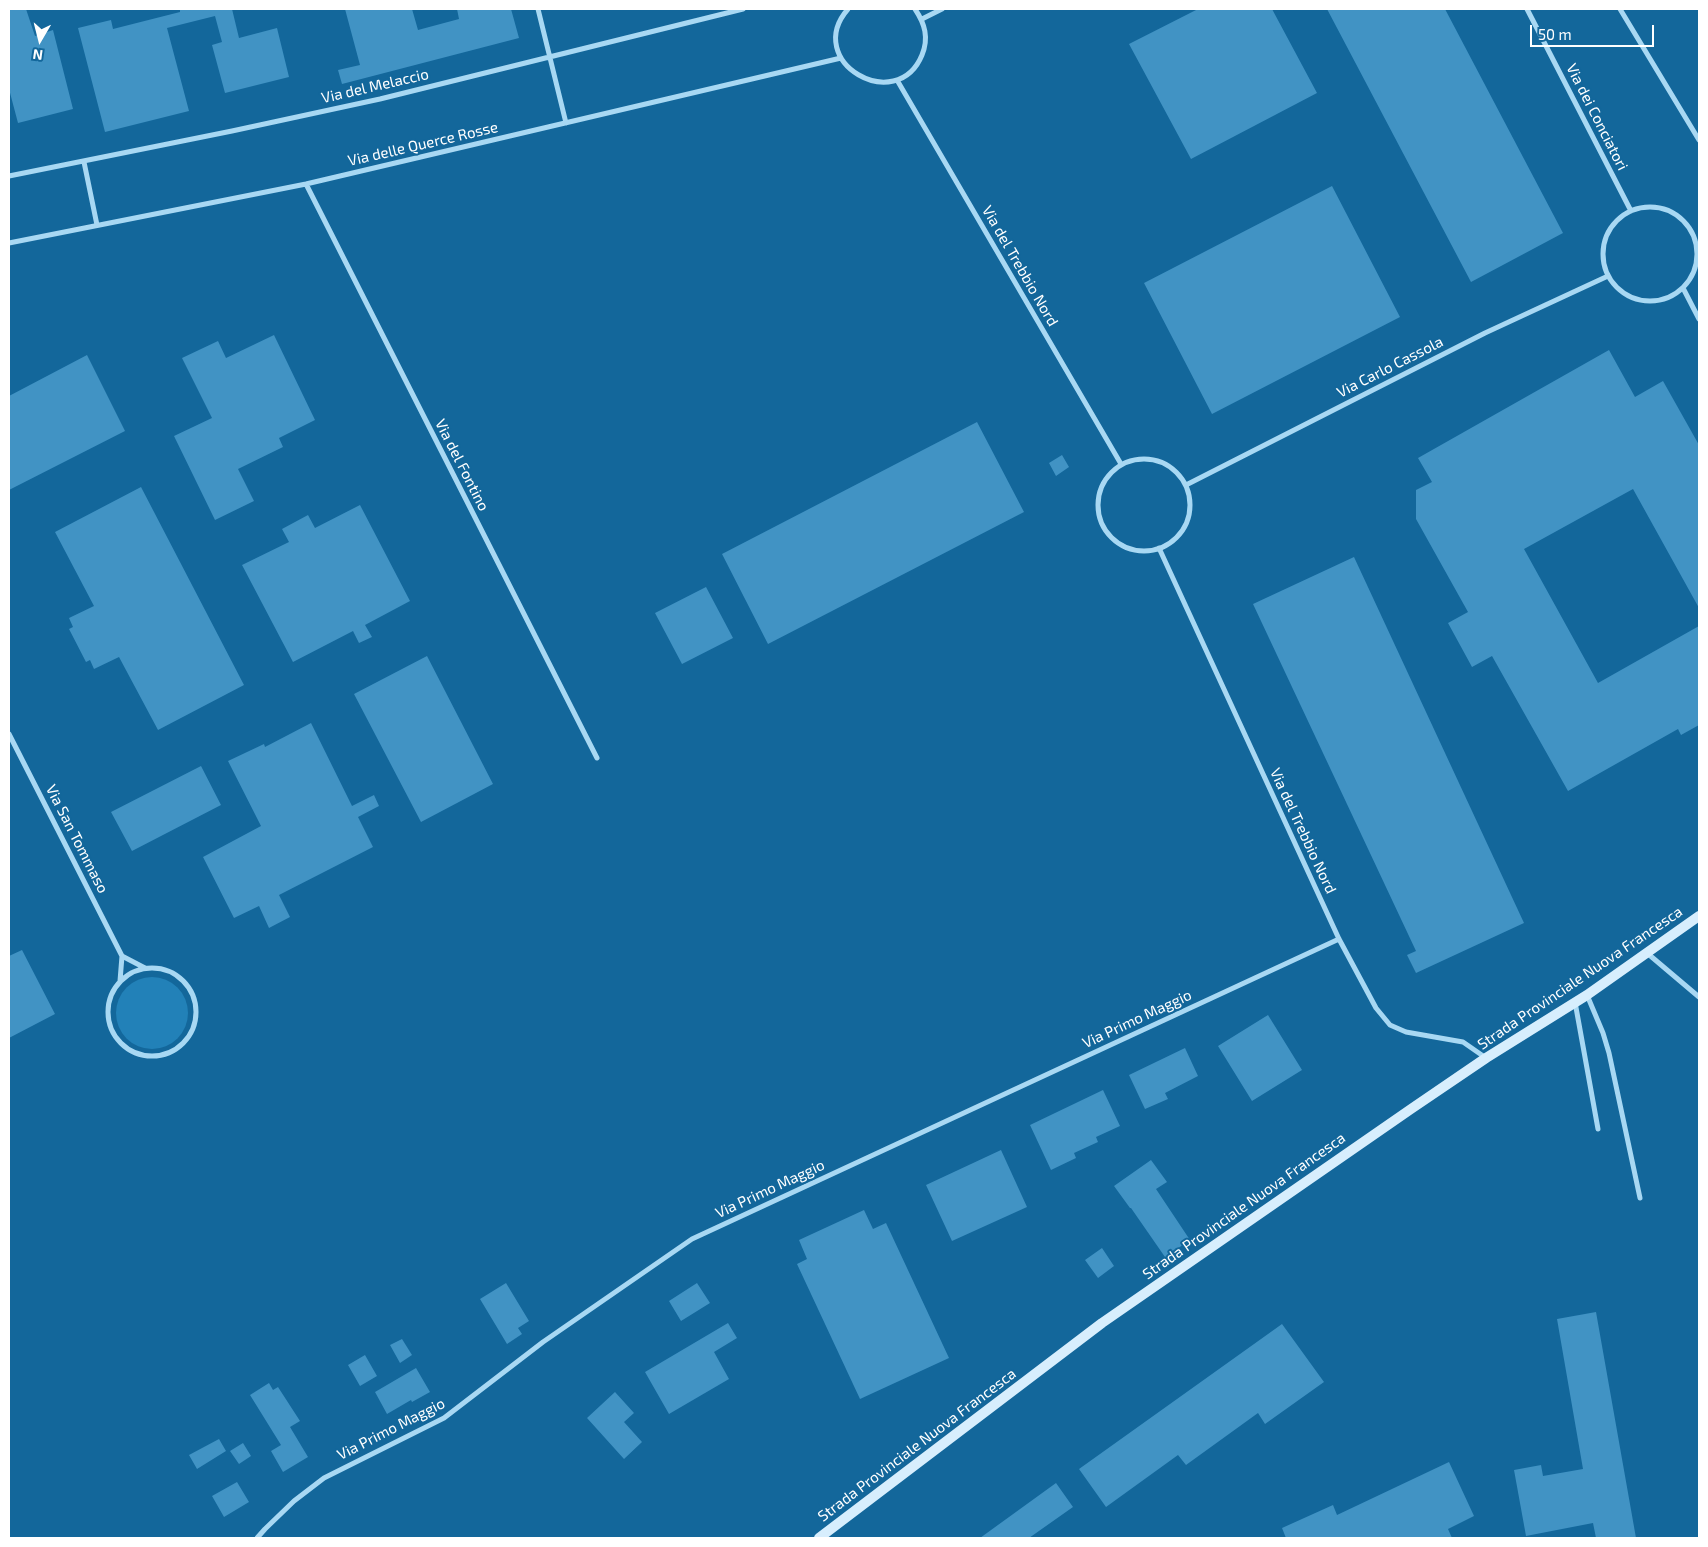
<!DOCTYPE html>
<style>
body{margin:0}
#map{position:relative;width:1708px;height:1547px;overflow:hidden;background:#13679b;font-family:"Exo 2",sans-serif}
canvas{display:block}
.frame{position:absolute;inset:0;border:10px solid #fff;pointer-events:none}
.north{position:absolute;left:15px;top:15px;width:50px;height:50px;-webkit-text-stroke:4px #13679b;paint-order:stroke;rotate:188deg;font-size:14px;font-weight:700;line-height:20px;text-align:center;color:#fff}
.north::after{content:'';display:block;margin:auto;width:18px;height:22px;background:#fff;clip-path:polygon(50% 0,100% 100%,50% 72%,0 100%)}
.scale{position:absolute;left:1530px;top:25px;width:124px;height:22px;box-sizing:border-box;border:2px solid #fff;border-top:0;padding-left:6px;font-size:15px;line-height:18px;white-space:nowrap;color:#fff;-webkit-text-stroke:4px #13679b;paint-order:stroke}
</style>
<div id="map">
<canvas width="1708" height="1547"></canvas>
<div class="frame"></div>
<div class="north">N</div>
<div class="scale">50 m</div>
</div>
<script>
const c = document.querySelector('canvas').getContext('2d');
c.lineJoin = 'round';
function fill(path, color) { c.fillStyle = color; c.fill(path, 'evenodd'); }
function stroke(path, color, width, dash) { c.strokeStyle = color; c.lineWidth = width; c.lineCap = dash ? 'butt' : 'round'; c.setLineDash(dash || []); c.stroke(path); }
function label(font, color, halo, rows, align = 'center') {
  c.font = font + ' "Exo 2",sans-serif'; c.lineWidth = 4; c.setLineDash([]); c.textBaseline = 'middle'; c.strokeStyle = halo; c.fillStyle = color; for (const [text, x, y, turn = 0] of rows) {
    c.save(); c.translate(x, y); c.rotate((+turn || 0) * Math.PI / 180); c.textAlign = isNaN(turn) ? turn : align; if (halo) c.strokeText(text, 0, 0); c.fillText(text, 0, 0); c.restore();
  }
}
fill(new Path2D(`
 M116 1013a36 36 0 1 1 72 0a36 36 0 1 1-72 0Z`), '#2281b8');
fill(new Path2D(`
 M9 9H26L35 36 53 30 73 109 18 123 9 89Z
 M180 9H232L239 38 277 28 289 77 225 93 212 45 222 42 215 16 167 28 189 111 105 132 78 28 111 20 113 29 180 12Z
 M345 9H412L418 30 459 19 457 9H511L519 38 342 84 338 70 360 65Z
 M1198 9H1272L1317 93 1191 159 1129 44Z
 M1327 9H1445L1563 233 1471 282Z
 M1332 186 1400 317 1212 414 1144 283Z
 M274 335 315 420 279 438 283 447 238 469 254 501 215 520 174 436 212 418 182 358 218 341 226 358Z
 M1609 350 1635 397 1663 381 1699 445V608L1633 489 1524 549 1598 683 1699 626V725L1681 735 1678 729 1568 791 1492 656 1472 667 1448 623 1468 612 1416 519V490L1432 482 1418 458Z
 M87 355 125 431 9 490V396Z
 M977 422 1024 512 768 644 722 554Z
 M1062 455 1069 467 1056 476 1049 463Z
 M141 487 244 685 158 730 119 657 94 669 90 660 86 662 69 629 73 627 69 618 94 606 55 532Z
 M360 505 410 601 365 625 372 637 359 643 353 631 293 662 242 565 289 542 282 529 308 515 315 528Z
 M1354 557 1524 923 1416 973 1407 955 1416 951 1253 604Z
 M706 587 733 638 682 664 655 613Z
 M427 656 493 784 421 822 354 694Z
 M311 723 352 806 374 795 379 806 358 817 373 847 279 895 290 917 269 928 259 906 234 918 203 857 261 826 228 761 264 744 265 747Z
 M201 766 221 805 132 851 111 812Z
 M22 950 55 1014 9 1038V956Z
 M1268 1015 1302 1070 1252 1101 1218 1046Z
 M1185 1048 1198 1076 1165 1093 1168 1099 1145 1109 1129 1075Z
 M1103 1090 1120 1126 1096 1137 1098 1142 1074 1153 1076 1158 1051 1170 1030 1125Z
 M1001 1150 1027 1207 952 1241 926 1185Z
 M1151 1160 1167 1182 1156 1189 1190 1240 1165 1257 1131 1208H1130L1114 1186Z
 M864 1210 873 1229 886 1223 949 1358 860 1399 797 1264 807 1259 799 1240Z
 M1102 1248 1114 1266 1098 1278 1085 1260Z
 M506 1283 529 1321 518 1328 522 1334 507 1344 480 1299Z
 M697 1283 710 1303 681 1321 669 1301Z
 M1596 1312 1636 1538H1596L1593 1523 1526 1536 1514 1470 1541 1465 1543 1476 1583 1469 1557 1319Z
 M728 1323 737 1338 714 1352 729 1379 669 1414 645 1372Z
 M1282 1324 1324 1382 1265 1424 1258 1413 1186 1465 1178 1455 1106 1507 1079 1469Z
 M402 1339 412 1355 400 1363 390 1345Z
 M365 1355 377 1376 360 1386 348 1365Z
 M416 1368 430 1392 412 1402 411 1400 387 1414 375 1392Z
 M269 1383 273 1390 278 1387 300 1421 290 1427 308 1457 283 1472 271 1451 281 1445 250 1395Z
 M615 1392 634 1413 624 1422 642 1442 624 1459 587 1418Z
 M219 1439 226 1451 197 1469 189 1455Z
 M243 1443 251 1456 239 1464 230 1451Z
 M1449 1462 1474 1516 1448 1529 1452 1538H1286L1282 1528 1333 1505 1337 1515Z
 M237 1482 249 1502 224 1517 212 1496Z
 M1056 1483 1073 1507 1029 1538H980Z`), '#4193c4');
stroke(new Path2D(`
 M538 9 566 123
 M848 9C802 62 897 116 922 55 929 38 925 24 915 9
 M1527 9 1631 211
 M1620 9 1699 140
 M922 19 942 9
 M897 80 1121 464
 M84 162 97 225
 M9 176 232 131 380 99 743 9
 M306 184 597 758
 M1603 254a47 47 0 1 1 94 0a47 47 0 1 1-94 0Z
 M9 243 306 184 841 58
 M1683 288 1699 319
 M1098 505a46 46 0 1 1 92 0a46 46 0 1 1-92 0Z
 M1186 485 1485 333 1608 276
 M1159 548 1339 939 1376 1008 1390 1025 1406 1032 1463 1042 1486 1058
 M9 734 122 956
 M1647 953 1699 997
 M122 956 145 968
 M108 1012a44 44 0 1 1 88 0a44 44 0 1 1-88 0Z
 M120 981 122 956
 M1587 995 1603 1033 1609 1053 1640 1198
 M1575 1002 1598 1129
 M257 1538 265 1529 294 1501 324 1478 444 1418 543 1342 692 1239 1339 939`), '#a8d8f3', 5);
stroke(new Path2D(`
 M819 1538 1102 1323 1411 1109 1486 1058 1587 995 1699 916`), '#d7eefd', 10);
label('15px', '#fff', '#13679b', [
 ["Via del Melaccio",375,86,-13],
 ["Via dei Conciatori",1597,117,63],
 ["Via delle Querce Rosse",423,144,-13],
 ["Via del Trebbio Nord",1020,266,60],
 ["Via Carlo Cassola",1390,367,-27],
 ["Via del Fontino",462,465,63],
 ["Via del Trebbio Nord",1303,831,65],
 ["Via San Tommaso",77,839,63],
 ["Strada Provinciale Nuova Francesca",1580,978,-34],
 ["Via Primo Maggio",1137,1019,-25],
 ["Via Primo Maggio",770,1189,-25],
 ["Strada Provinciale Nuova Francesca",1244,1206,-35],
 ["Via Primo Maggio",391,1429,-27],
 ["Strada Provinciale Nuova Francesca",917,1445,-37]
]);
</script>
